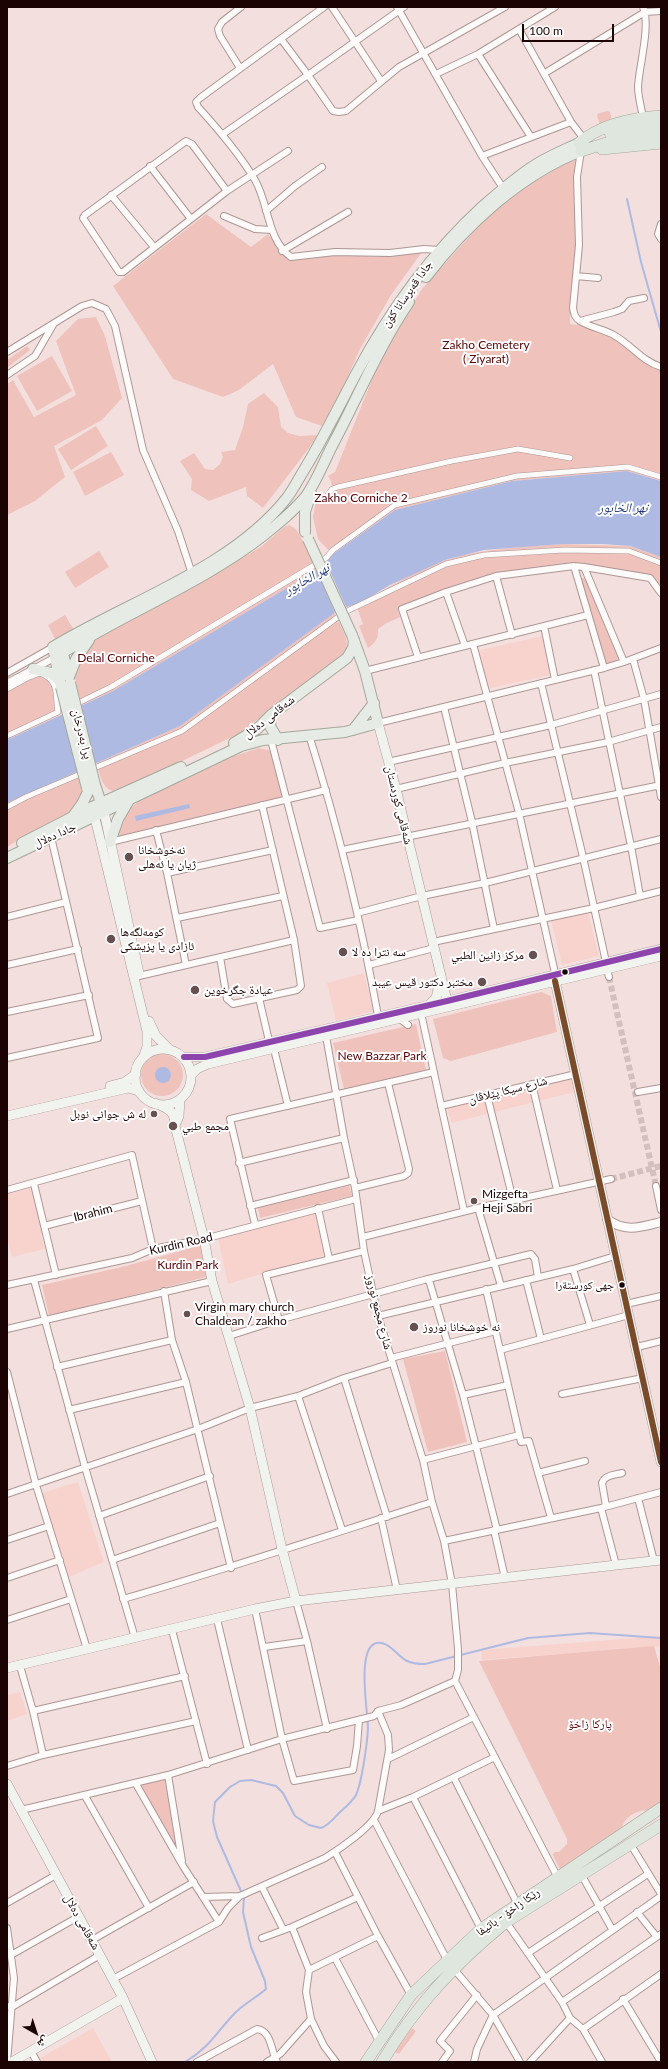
<!DOCTYPE html>
<meta charset="utf-8">
<style>
body{margin:0}
#map{position:relative;width:668px;height:2069px;overflow:hidden;background:#f3e0de;font-family:Lato,"Noto Naskh Arabic",sans-serif}
canvas{display:block}
.frame{position:absolute;inset:0;border:8px solid #1b0303;pointer-events:none}
.north{position:absolute;left:16px;top:2013px;width:40px;height:40px;-webkit-text-stroke:3px #fff;paint-order:stroke;rotate:141deg;font-size:11px;font-weight:700;line-height:16px;text-align:center;color:#1b0303}
.north::after{content:'';display:block;margin:auto;width:14px;height:18px;background:#1b0303;clip-path:polygon(50% 0,100% 100%,50% 72%,0 100%)}
.scale{position:absolute;left:522px;top:24px;width:92px;height:18px;box-sizing:border-box;border:2px solid #1b0303;border-top:0;padding-left:5px;font-size:12px;line-height:14px;white-space:nowrap;color:#1b0303;-webkit-text-stroke:3px #fff;paint-order:stroke}
</style>
<div id="map">
<canvas width="668" height="2069"></canvas>
<div class="frame"></div>
<div class="north">ش</div>
<div class="scale">100 m</div>
</div>
<script>
const c = document.querySelector('canvas').getContext('2d');
c.lineJoin = 'round';
function fill(path, color) { c.fillStyle = color; c.fill(path, 'evenodd'); }
function stroke(path, color, width, dash) { c.strokeStyle = color; c.lineWidth = width; c.lineCap = dash ? 'butt' : 'round'; c.setLineDash(dash || []); c.stroke(path); }
function label(font, color, halo, rows, align = 'center') {
  c.font = font + ' Lato,"Noto Naskh Arabic",sans-serif'; c.lineWidth = 4; c.setLineDash([]); c.textBaseline = 'middle'; c.strokeStyle = halo; c.fillStyle = color; for (const [text, x, y, turn = 0] of rows) {
    c.save(); c.translate(x, y); c.rotate((+turn || 0) * Math.PI / 180); c.textAlign = isNaN(turn) ? turn : align; if (halo) c.strokeText(text, 0, 0); c.fillText(text, 0, 0); c.restore();
  }
}
fill(new Path2D(`
 M542 636 550 675 487 689 476 651Z
 M588 912 599 956 562 965 551 921Z
 M364 973 373 1011 336 1021 327 983Z
 M575 1076 578 1091 451 1123 447 1107Z
 M33 1188 43 1224 41 1236 45 1249 12 1257 7 1238V1194Z
 M316 1213 326 1255 228 1284 218 1238Z
 M78 1482 104 1562 69 1577 42 1495 45 1492Z
 M661 1636V1646L482 1660 481 1650Z
 M20 1692 27 1714 7 1721V1695Z
 M93 2028 112 2062H42L40 2058Z`), '#f8d3ce');
fill(new Path2D(`
 M607 111 610 112 612 121 600 125 597 115 599 113Z
 M576 160 582 237 570 310V324C588 326 606 331 622 342 638 352 640 363 661 371V481L627 471 512 481 395 510 332 554 318 539 313 517 316 501 319 497 328 495C333 488 333 483 328 476L335 472 381 357 422 289 487 217 523 188 568 162Z
 M206 214 251 247 268 234 288 259 348 254 374 257 422 252 391 295 360 349 325 427 296 417 273 364 239 390 223 397 173 379 113 286Z
 M96 317 105 336 122 398 102 420 54 446 65 477 35 501 7 515V384L13 380 34 417 76 395 56 341 78 319Z
 M27 346 30 350 7 368V360Z
 M52 356 72 391 37 411 17 376Z
 M264 393 278 407 281 427 288 433 299 436 319 435 263 508 247 496 246 487 209 501 191 490 192 479 180 461 194 453 205 469 213 470 220 464 223 457 221 452 235 450 243 427 248 404Z
 M96 426 108 446 71 470 58 449Z
 M111 452 124 475 85 496 73 472Z
 M289 525 296 529 319 569 113 691 82 705C80 696 76 687 75 677 73 662 90 644 101 635L228 567 262 546 284 527Z
 M563 544 629 546 661 557V593L650 578 584 567 496 576 446 592 398 611 400 617 385 624 378 629C379 638 375 643 368 648L359 626 363 624 356 605C386 590 414 570 446 560 484 548 524 547 563 544Z
 M99 551 109 567 75 588 65 572Z
 M580 578H584L587 580 620 659 618 661 605 665Z
 M334 613C341 628 353 642 343 657L238 734 118 792C102 791 100 776 97 763L180 726Z
 M65 615 74 630 56 641 48 625Z
 M40 673 55 688 60 715 7 740V689Z
 M259 748 272 751 283 798 119 838 117 836 129 809 139 801 234 756Z
 M77 772 83 792 79 802 66 816 30 833 7 847V803Z
 M541 992 551 996 557 1032 451 1061 443 1058 433 1019Z
 M416 1024 426 1070 344 1089 333 1043Z
 M141 1075a21 21 0 1 1 42 0a21 21 0 1 1-42 0Z
 M349 1186 352 1196 260 1218 258 1208Z
 M202 1245 210 1276 49 1316 42 1285 126 1266Z
 M445 1351 467 1442 428 1452 403 1359Z
 M654 1646 661 1670V1803L651 1811C639 1808 623 1817 622 1829L560 1870 553 1855 554 1852H559L567 1844V1839L479 1661Z
 M166 1779 177 1851 140 1785Z
 M412 2028 416 2031 399 2054 395 2052Z`), '#efc2bc');
fill(new Path2D(`
 M627 471 661 481V557L630 546 602 544H563L484 550 445 560 390 585 360 603 340 609 180 726 7 803V740L113 691 319 569 333 554 395 510 512 481Z
 M189 804 190 808 136 821 135 816Z
 M155 1075a8 8 0 1 1 16 0a8 8 0 1 1-16 0Z`), '#aebae2');
fill(new Path2D(`
 M325 560 347 609 336 615 316 569Z`), '#f3e0de');
stroke(new Path2D(`
 M627 199 641 262 661 332
 M185 2062C209 2048 216 2033 234 2014 243 2004 256 1998 266 1989L265 1981 251 1947 243 1912 244 1898 217 1837 213 1821 215 1802 230 1787 240 1781 251 1780 276 1786 283 1793 295 1816 309 1825 321 1828C329 1825 334 1818 340 1812 346 1807 352 1802 356 1795 362 1782 367 1744 368 1729 368 1712 357 1653 374 1644 387 1638 397 1656 407 1661 413 1664 418 1664 425 1664L528 1638 590 1633 661 1638`), '#aebae2', 2);
stroke(new Path2D(`
 M609 977 656 1186
 M611 1179 661 1166`), '#d3bfbd', 6, [6, 3]);
const pedestrian = new Path2D(`
 M331 500 328 495 332 489 338 487 452 461 518 449 570 458
 M7 689 27 678 40 673C60 681 55 694 58 712L7 736
 M74 705 111 687 326 558 333 550 395 505 517 476 628 467 661 477
 M7 807 26 797 182 731 345 612 446 564 484 555 564 550 629 551 661 563`);
const minor = new Path2D(`
 M324 7 200 98 196 102 198 107C219 130 239 153 255 180 269 204 267 240 291 257L335 252 390 253 424 249 439 250
 M332 7 381 81
 M397 7 482 156 503 188
 M404 7 308 75 333 111 339 112 346 111 399 67 505 7
 M519 29 571 122 584 139
 M478 54 531 137
 M240 68 220 36 218 29 222 22 241 7
 M545 73 645 12 661 11
 M436 74 478 54 555 7
 M643 117C641 107 638 96 638 87 639 66 651 25 643 7
 M223 134 308 75 281 39
 M581 151 577 177 579 245 573 308C574 314 575 318 580 321 590 327 602 329 612 334 631 344 640 360 661 367
 M482 156 571 122
 M150 166 191 219
 M227 191 192 144 186 141 85 215 83 218 119 272H123L227 191 288 151
 M111 195 154 247
 M266 211 295 186 322 167
 M224 216 255 229 272 230
 M661 224 658 234 661 239
 M282 251 348 212
 M576 276 598 278
 M580 321 614 312 622 309 629 301 644 298
 M7 352 82 306 92 303 106 309 115 326 143 450 178 531 192 574
 M7 375 35 356 53 325
 M574 566 604 668
 M584 567 624 662
 M496 576 512 635
 M446 592 465 646
 M544 626 555 680
 M473 644 519 813 555 973
 M418 657 402 609 446 592 496 576 574 566 584 567 650 578 661 593
 M633 659 644 699 661 797
 M594 670 631 846 640 896
 M365 671 588 615
 M7 673 53 647
 M7 683 56 657
 M541 683 583 857 606 962
 M444 707 472 822 494 929
 M378 723 604 668 624 662 661 648
 M309 735C338 827 361 921 378 1016
 M271 740 320 928 358 920
 M388 762 551 725 661 694
 M396 789 505 763 608 742 661 727
 M156 830 167 873 186 965
 M110 842 326 790
 M342 850 661 785
 M167 873 273 850
 M357 913 422 896 485 883 661 839
 M7 917 66 902
 M177 918 283 896
 M433 942 594 908 661 891
 M220 957 227 999 233 1004 297 990 301 986 294 940 262 805
 M7 965 78 949
 M369 965 434 948
 M607 969 609 977
 M139 976 294 940
 M259 998 269 1041
 M7 1012 89 995
 M421 1013 464 1211
 M400 1019 408 1025
 M326 1036 344 1138 355 1188 364 1251 378 1316 423 1460 432 1502 444 1541 452 1584 458 1649V1670L455 1681 558 1878
 M274 1049 288 1106
 M7 1058 98 1038 51 837
 M532 1084 557 1190
 M638 1092 661 1088
 M487 1095 513 1200
 M441 1106 576 1074
 M239 1163 344 1138
 M34 1184 56 1275
 M656 1186 661 1210
 M355 1188 404 1176 408 1173 409 1169 388 1083
 M7 1190 132 1155 153 1249
 M250 1206 354 1180
 M318 1208 329 1259
 M478 1208 501 1286
 M255 1224 230 1119 434 1072
 M44 1226 142 1201
 M363 1237 478 1208 611 1179
 M573 1269 590 1325
 M34 1280 85 1467 135 1638
 M429 1280 463 1395 497 1530
 M526 1280 541 1339
 M7 1285 132 1258 153 1249 204 1239 356 1199
 M486 1289 521 1442 529 1441 551 1518
 M164 1291 172 1340 186 1382 231 1568
 M626 1304 661 1296
 M378 1316 573 1269 615 1256
 M279 1320 266 1275 364 1251
 M7 1329 212 1281
 M229 1336 279 1320 424 1280 531 1254 535 1259 538 1277
 M637 1347 661 1341
 M500 1350 629 1315
 M391 1358 496 1331
 M57 1367 172 1340
 M7 1372 36 1485 87 1649
 M344 1378 387 1517
 M562 1394 643 1378
 M463 1395 508 1385
 M298 1396 342 1530
 M69 1410 186 1382
 M423 1460 519 1435
 M538 1473 585 1461
 M7 1494 198 1429 250 1408 298 1396 344 1378 392 1363
 M638 1498 654 1561
 M606 1506 602 1483C605 1475 614 1475 622 1473
 M601 1508 616 1565
 M99 1516 210 1476
 M381 1518 397 1590
 M494 1530 505 1578
 M7 1540 49 1526
 M444 1541 601 1508 661 1492
 M112 1560 220 1523
 M7 1578 60 1560
 M123 1599C227 1569 329 1535 432 1502
 M296 1601 307 1641 327 1729
 M255 1609 282 1739 294 1781 353 1770 357 1746 359 1720
 M217 1619 248 1750
 M7 1620 71 1599
 M172 1630 207 1764
 M264 1647 307 1641
 M20 1666 33 1711 43 1755
 M33 1711 185 1676
 M378 1711 388 1735 389 1750 378 1811
 M388 1759 474 1717
 M7 1766 43 1755 196 1721
 M168 1775 182 1861
 M454 1778 517 1903
 M136 1784 183 1866 219 1922
 M85 1796 149 1908
 M413 1797 481 1929
 M21 1810 168 1775 282 1739 374 1716 378 1711 401 1705 455 1681
 M374 1820 447 1960
 M631 1845 661 1894
 M335 1852 378 1936 411 1995
 M581 1874 612 1929
 M262 1887 283 1929
 M203 1897 240 1896 325 1858C338 1850 374 1826 378 1811L413 1797 495 1757
 M7 1903 56 1875
 M637 1912 657 1937
 M506 1922 562 2002 570 2018 583 2029 602 2062
 M292 1927 309 1970 306 1992 311 2019 324 2046 336 2062
 M7 1928 14 1978 7 2062
 M262 1938 292 1927 358 1897
 M92 1940 194 1882
 M528 1953 648 1874
 M11 1955 78 1917
 M335 1958 379 2041
 M453 1968 493 2015 520 2062
 M309 1970 378 1936
 M113 1979 219 1922 228 1908 240 1896
 M623 1999 661 2062
 M562 2002 661 1934
 M7 2006 12 2007 100 1955
 M583 2029 661 1974
 M31 2051 37 2062
 M197 2062 257 2029C272 2031 271 2052 277 2062
 M267 2062 280 2054 311 2019
 M442 2062 450 2051 440 2041 477 1995
 M474 2062 477 2049 493 2015 661 1896
 M530 2062 570 2018`);
const tertiary = new Path2D(`
 M607 1219C625 1233 641 1227 661 1222`);
const secondary = new Path2D(`
 M378 723 396 789 447 1001
 M93 810 147 1031V1047L143 1058
 M104 812 139 973
 M555 981 661 1462
 M429 1005 436 998 440 980
 M149 1021 156 1036 169 1049
 M135 1077a28 28 0 1 1 56 0a28 28 0 1 1-56 0Z
 M184 1057H205L447 1001 661 949
 M191 1075 197 1069 208 1064 661 956
 M110 1086 125 1082 136 1074
 M155 1103C168 1109 175 1110 175 1126L204 1239 212 1281 250 1408 282 1549 296 1601
 M7 1116 128 1088 139 1091
 M176 1123 179 1116 180 1099
 M7 1668 255 1609 296 1601 661 1560
 M7 1784 123 1998 152 2062
 M12 2062 123 1998`);
const primary = new Path2D(`
 M426 277C466 225 520 175 581 151
 M305 532V512L311 493
 M61 646 69 677
 M56 657C123 613 200 585 264 535 279 523 294 511 306 496 316 482 323 464 331 448 357 399 378 348 409 302
 M33 669 51 673 60 681
 M69 677 76 659 89 640
 M61 687 53 647C127 602 231 568 286 499 293 490 298 480 304 470 323 439 339 406 356 374 389 312 430 255 482 207 499 192 516 177 535 165 549 156 564 150 579 143
 M271 715 270 726 278 740
 M353 730 374 703
 M234 743 257 729 271 715 347 658 353 648 354 640
 M95 785 103 809
 M74 815 82 804 88 792
 M110 842 118 819 129 800
 M22 843 92 807 181 767
 M7 858 241 746 263 740 345 732 378 723 365 671 352 635`);
const trunk = new Path2D(`
 M610 133 632 128 661 125
 M579 143C601 124 632 118 661 116
 M602 149 661 143
 M581 151 616 140 660 132
 M366 2062 411 1995 481 1929 661 1808
 M382 2062C416 2005 456 1963 506 1922L661 1825`);
stroke(pedestrian, '#ad9795', 6);
stroke(minor, '#ad9795', 8);
stroke(tertiary, '#ad9795', 10);
stroke(secondary, '#ad9795', 10);
stroke(primary, '#a4a79b', 12);
stroke(trunk, '#a4a79b', 12);
stroke(pedestrian, '#fdfafa', 5);
stroke(minor, '#fdfafa', 6);
stroke(tertiary, '#fdfafa', 8);
stroke(secondary, '#f1f3ef', 9);
stroke(primary, '#e6ece5', 10);
stroke(trunk, '#dfe6de', 11);
const primaryBridge = new Path2D(`
 M308 539 352 635
 M70 683 95 785
 M61 687 87 788`);
stroke(primaryBridge, '#a4a79b', 12, []);
stroke(primaryBridge, '#e6ece5', 10);
stroke(new Path2D(`
 M555 981 661 1462`), '#7a4b2a', 6);
stroke(new Path2D(`
 M184 1057H205L447 1001 661 949`), '#8e44ad', 6);
for (const [x, y, r, color] of [
 [129,857,5,"#675050"],
 [111,939,5,"#675050"],
 [343,952,5,"#675050"],
 [533,955,5,"#675050"],
 [565,972,3.5,"#1b0303"],
 [482,982,5,"#675050"],
 [195,990,5,"#675050"],
 [154,1114,4,"#675050"],
 [173,1126,5,"#675050"],
 [474,1201,4,"#675050"],
 [622,1285,3.5,"#1b0303"],
 [187,1314,4,"#675050"],
 [414,1327,5,"#675050"]
]) { const dot = new Path2D(); dot.arc(x, y, r, 0, 2 * Math.PI); c.fillStyle = color; c.fill(dot); stroke(dot, '#fff', 1.5); }
label('11px', '#1b0303', '#fff', [
 ["جهى كورستةرا",614,1285]
], 'right');
label('12px', '#1b0303', '#fff', [
 ["جادا قەبرسانا کۆن",407,294,-55],
 ["شەقامی دەلال",269,717,-38],
 ["پرا بەدرخان",82,734,76],
 ["شەقامی کوردستان",399,805,76],
 ["جادا دەلال",55,835,-24],
 ["شارع سيكا پێلاڤان",508,1090,-14],
 ["Ibrahim",93,1213,-14],
 ["Kurdin Road",181,1244,-13],
 ["شارع مجمع نوروز",379,1312,76],
 ["رێکا زاخۆ - باتیفا",508,1912,-35],
 ["شەقامی دەلال",82,1922,61]
]);
label('12px', '#590105', '#fff', [
 ["Zakho Cemetery",486,345],
 ["( Ziyarat)",486,359],
 ["Zakho Corniche 2",361,498],
 ["Delal Corniche",116,658],
 ["New Bazzar Park",382,1056],
 ["Kurdin Park",188,1265],
 ["پارکا زاخۆ",590,1724]
]);
label('12px', '#1b0303', '#fff', [
 ["نەخوشخانا",138,850],
 ["ژيان يا ئەهلى",138,864],
 ["کومەلگەھا",120,932],
 ["ئازادی یا پزیشکی",120,946],
 ["سه نترا ده لا",352,952],
 ["مركز زانين الطبي",524,955,"right"],
 ["مختبر دكتور قيس عيبد",473,982,"right"],
 ["عيادة جگرخوين",204,990],
 ["له ش جوانى نوبل",146,1114,"right"],
 ["مجمع طبي",182,1126],
 ["Mizgefta",482,1194],
 ["Heji Sabri",482,1208],
 ["Virgin mary church",195,1307],
 ["Chaldean / zakho",195,1321],
 ["نه خوشخانا نوروز",423,1327]
], 'left');
label('italic 13px', '#253b7f', '#fff', [
 ["نهر الخابور",623,508],
 ["نهر الخابور",307,579,-30]
]);
</script>
